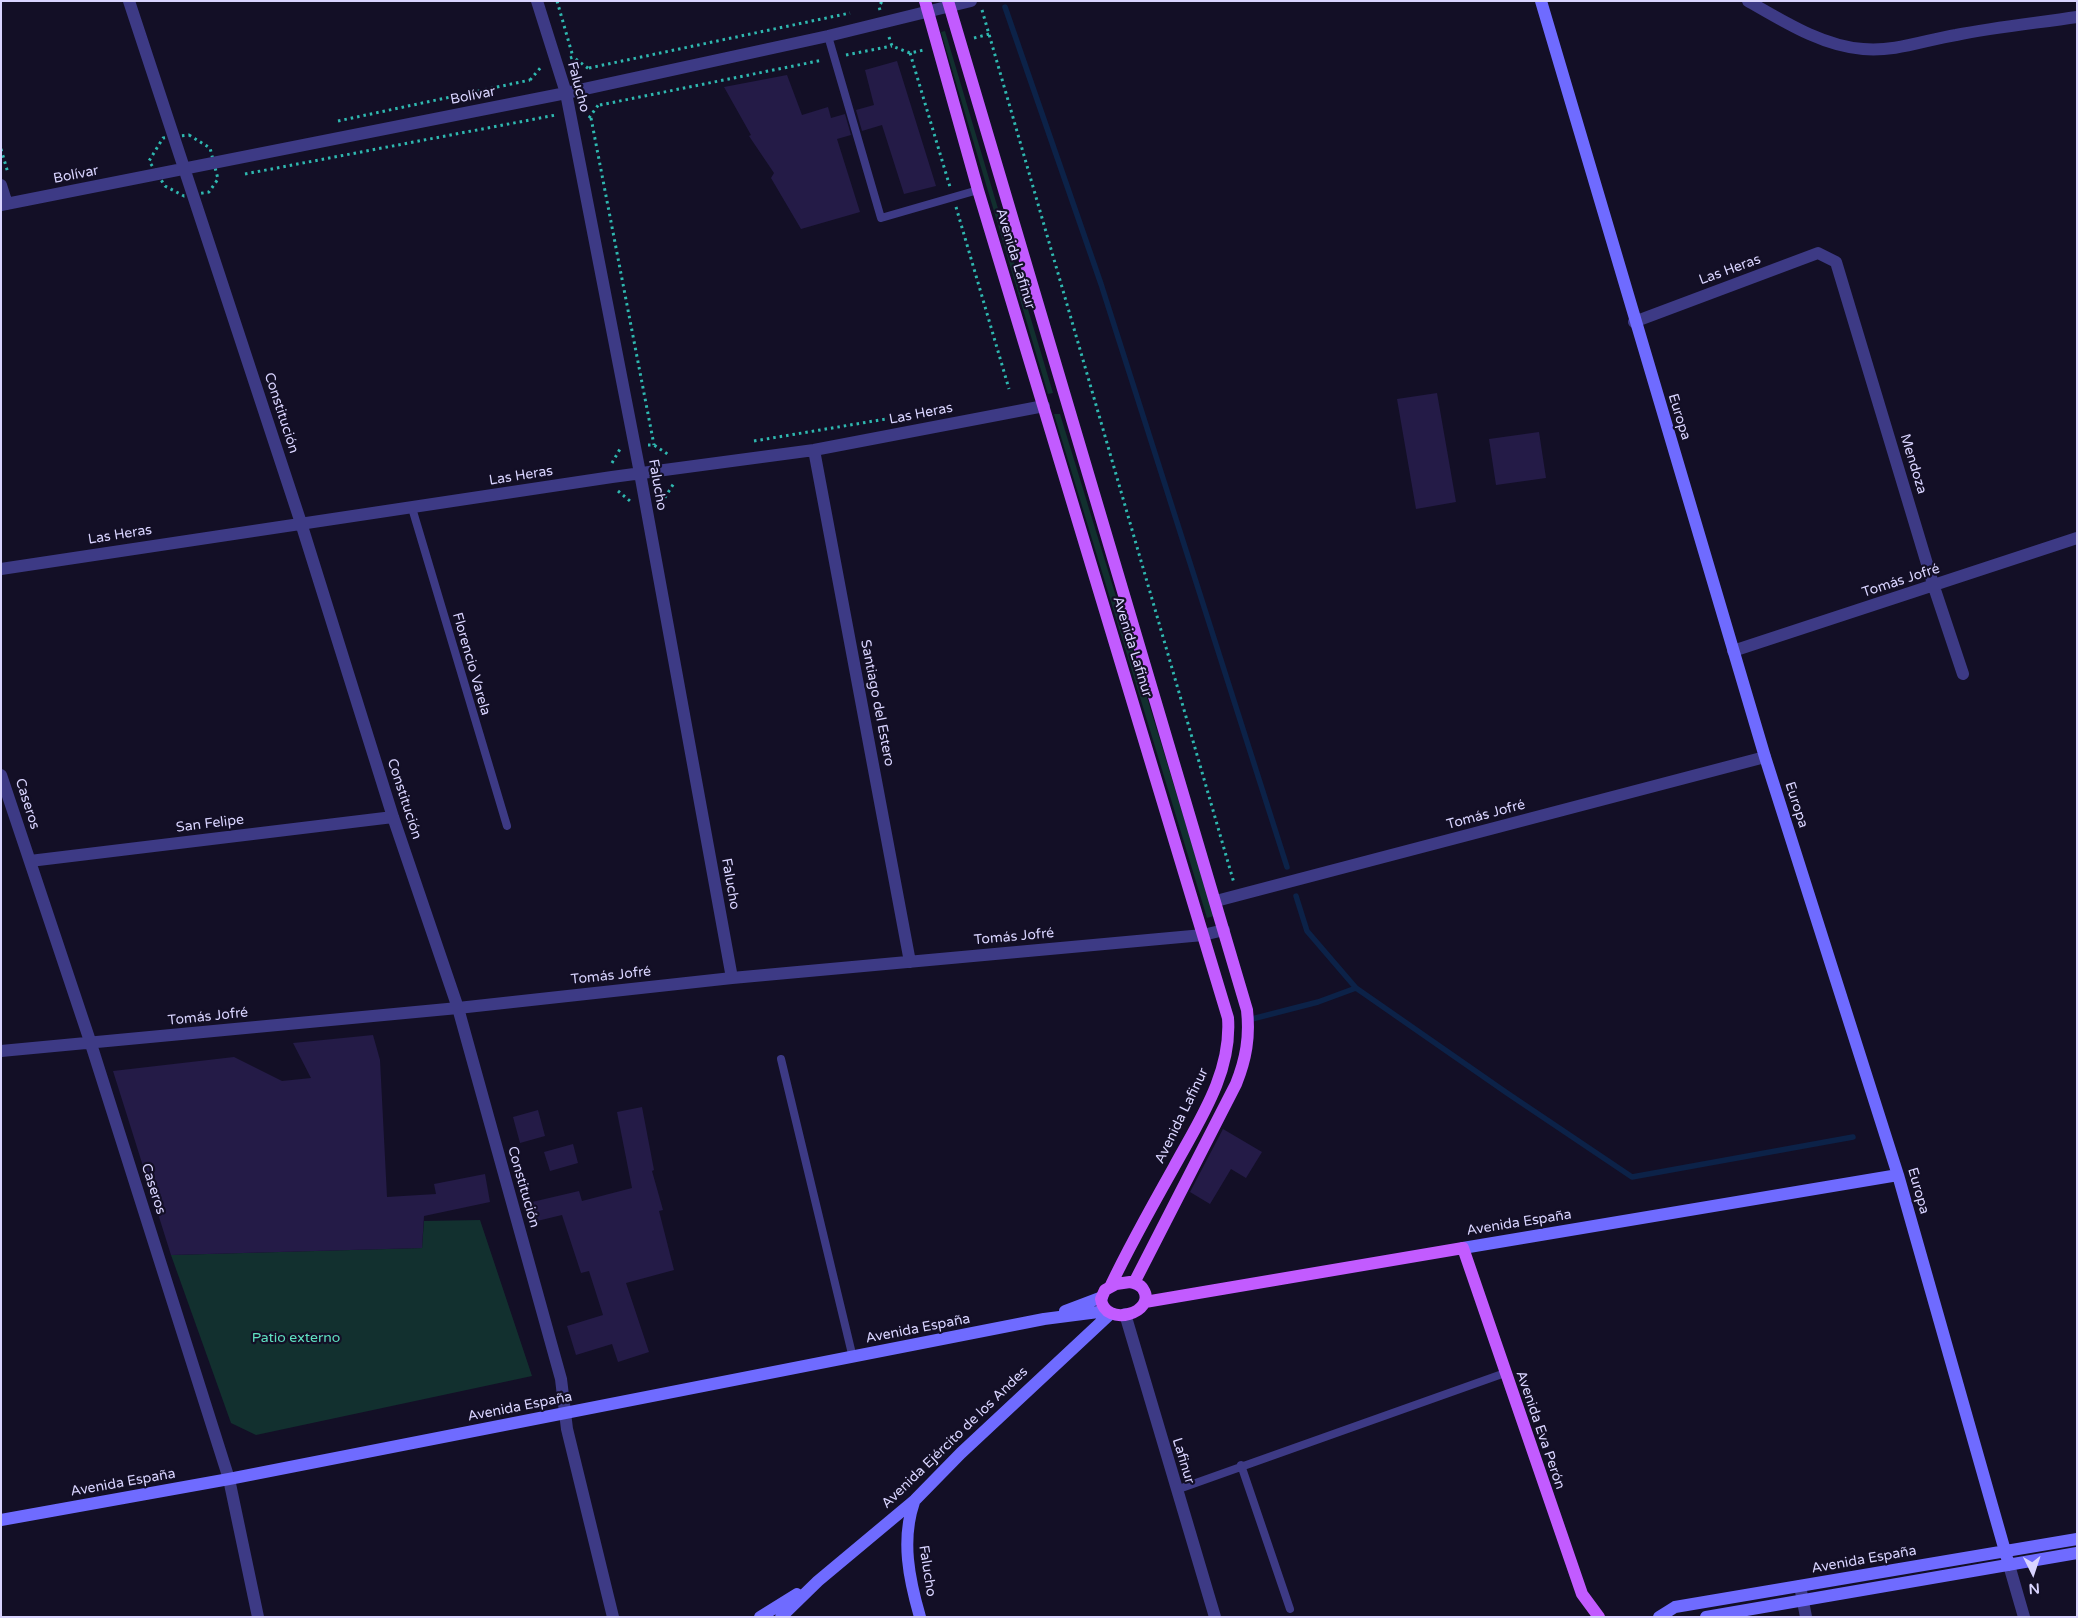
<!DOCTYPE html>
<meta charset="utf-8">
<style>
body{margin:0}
#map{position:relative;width:2078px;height:1618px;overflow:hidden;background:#130f26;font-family:"Varela Round",sans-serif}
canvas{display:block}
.frame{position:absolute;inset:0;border:2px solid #d9d4ff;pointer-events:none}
.north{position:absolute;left:2008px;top:1548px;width:50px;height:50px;-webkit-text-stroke:4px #130f26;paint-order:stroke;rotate:176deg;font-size:14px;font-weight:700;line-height:20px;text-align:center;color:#d9d4ff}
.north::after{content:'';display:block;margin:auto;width:18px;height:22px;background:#d9d4ff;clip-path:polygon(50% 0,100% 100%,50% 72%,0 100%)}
</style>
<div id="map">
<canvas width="2078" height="1618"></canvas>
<div class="frame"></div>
<div class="north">N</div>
</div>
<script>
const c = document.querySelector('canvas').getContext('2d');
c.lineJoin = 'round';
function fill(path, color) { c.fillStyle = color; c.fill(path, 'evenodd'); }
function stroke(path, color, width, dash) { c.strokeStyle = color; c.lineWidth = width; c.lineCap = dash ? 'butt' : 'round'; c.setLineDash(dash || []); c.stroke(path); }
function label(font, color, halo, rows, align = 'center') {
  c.font = font + ' "Varela Round",sans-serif'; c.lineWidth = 4.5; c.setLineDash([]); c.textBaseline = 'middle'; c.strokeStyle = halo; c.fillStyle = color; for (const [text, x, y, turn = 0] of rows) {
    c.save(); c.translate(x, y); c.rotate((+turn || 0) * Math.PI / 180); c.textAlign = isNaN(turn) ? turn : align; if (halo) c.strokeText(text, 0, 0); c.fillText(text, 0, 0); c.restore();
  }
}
fill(new Path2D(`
 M945 31 1053 393 1048 394 941 32Z
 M1054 414H1060L1214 916 1207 918Z
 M480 1220 532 1376 256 1435 231 1423 171 1255 422 1248 424 1221Z`), '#12302f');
stroke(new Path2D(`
 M1005 7 1101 284 1287 867
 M1296 896 1307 931 1356 988 1507 1093 1632 1177 1853 1137
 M1248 1020 1318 1002 1356 988`), '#0c2248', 5.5);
fill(new Path2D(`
 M897 61 936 186 904 194 882 125 862 131 856 110 874 105 865 70Z
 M787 75 802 115 828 107 831 118 845 114 851 135 837 139 860 212 801 229 771 178 774 173 749 136 751 135 724 87Z
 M1437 393 1456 502 1416 509 1397 399Z
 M1539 432 1546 478 1496 485 1489 439Z
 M373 1035 380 1060 387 1197 436 1194 434 1184 485 1174 490 1202 424 1216 422 1248 171 1255 113 1071 234 1057 282 1081 311 1078 293 1043Z
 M642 1107 654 1170 652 1171 663 1210 659 1211 674 1270 626 1283 649 1352 618 1362 612 1344 576 1355 567 1326 603 1315 589 1271 581 1273 562 1215 537 1221 532 1202 579 1191 582 1201 632 1188 617 1112Z
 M538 1110 545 1136 520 1143 513 1117Z
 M1223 1129 1262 1152 1246 1178 1231 1169 1210 1204 1190 1192Z
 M573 1144 578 1163 550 1171 544 1152Z`), '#241b47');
stroke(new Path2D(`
 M557 1 573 57
 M880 10 879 7 882 1
 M982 10 1234 883
 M889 37 892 46 910 53 924 50
 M974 38 989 34
 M910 53 950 187
 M846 55 892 46
 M570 58 573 57 589 69
 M589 68 850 13
 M530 80 542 66
 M600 105 823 60
 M589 118 599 104
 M591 118 654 445
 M338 121 530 80
 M189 135 210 148 218 179 209 192 184 196 165 186 149 161 163 138Z
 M1 149 8 173
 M245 174 556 115
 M956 207 1009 389
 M754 441 886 419
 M648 445H654L669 455
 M612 463 620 449
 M618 491 630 501
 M659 499H664L674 483`), '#2fb8b0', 3, [2.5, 4]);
stroke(new Path2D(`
 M828 36 881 218 978 190
 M412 508 507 826
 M781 1059 853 1358
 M1241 1465 1290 1609
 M1176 1490 1505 1373`), '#3d3a85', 8);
stroke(new Path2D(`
 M129 1 301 523 393 817 458 1008 561 1379 567 1429 613 1617
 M537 1 566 93 640 473 732 978
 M1748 1C1783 21 1822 46 1863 49 1895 52 1925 40 1956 35 1996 27 2037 23 2077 17
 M1 185 7 204
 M1 205 566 93 828 36 971 1
 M1634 322 1818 253 1836 262 1934 587 1963 674
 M814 450 910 962
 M1 569 612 477 814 450 1044 406
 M1733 651 2077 538
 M1 775 91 1044 229 1479 258 1617
 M30 861 393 817
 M1216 901 1765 757
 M1 1051 458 1008 732 978 1203 935 1224 930
 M1125 1314 1215 1617
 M2009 1565 2024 1617
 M1800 1586 1806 1617`), '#3d3a85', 12);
stroke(new Path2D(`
 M1541 1 1765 757 1898 1175 2009 1565
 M1463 1248 1898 1175
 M1065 1311 1102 1297
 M914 1502C901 1540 909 1579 920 1617
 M1 1520 229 1479 1044 1319 1106 1311
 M760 1617 797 1594
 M781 1617 818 1581 915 1500 961 1453 1110 1314
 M1659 1617 1675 1607 2077 1539
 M1706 1617 2077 1553`), '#6f6bff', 12);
stroke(new Path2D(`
 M925 1 978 190 1228 1018C1232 1073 1199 1121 1174 1167 1152 1206 1130 1245 1111 1285
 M948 1 1247 1010C1250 1037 1246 1059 1236 1084L1134 1283
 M1130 1282C1135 1283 1140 1284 1143 1289 1158 1312 1105 1329 1101 1299L1105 1290 1116 1284Z
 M1145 1302 1463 1248 1582 1594 1599 1617`), '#c25bff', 12);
label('14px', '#d9d4ff', '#130f26', [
 ["Falucho",578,87,75],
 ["Bolívar",473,96,-11],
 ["Bolívar",76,175,-11],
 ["Avenida Lafinur",1015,259,73],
 ["Las Heras",1730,270,-20],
 ["Constitución",281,413,72],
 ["Las Heras",921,414,-11],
 ["Europa",1679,417,73],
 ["Mendoza",1913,464,73],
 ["Las Heras",521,476,-9],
 ["Falucho",657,485,80],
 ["Las Heras",120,535,-9],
 ["Tomás Jofré",1901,581,-18],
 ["Avenida Lafinur",1132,647,73],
 ["Florencio Varela",471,664,74],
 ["Santiago del Estero",877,703,79],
 ["Constitución",404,799,72],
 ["Caseros",27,804,72],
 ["Europa",1796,805,72],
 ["Tomás Jofré",1486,815,-15],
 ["San Felipe",210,824,-7],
 ["Falucho",730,884,80],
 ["Tomás Jofré",1014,937,-5],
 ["Tomás Jofré",611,976,-6],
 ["Tomás Jofré",208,1017,-6],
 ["Avenida Lafinur",1182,1116,-64],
 ["Constitución",523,1187,74],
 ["Caseros",153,1189,72],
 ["Europa",1918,1191,74],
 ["Avenida España",1519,1223,-9],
 ["Avenida España",918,1329,-11],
 ["Avenida España",520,1407,-11],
 ["Avenida Eva Perón",1540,1430,71],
 ["Avenida Ejército de los Andes",955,1438,-44],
 ["Lafinur",1183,1461,73],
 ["Avenida España",123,1483,-10],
 ["Avenida España",1864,1560,-10],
 ["Falucho",927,1571,81]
]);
label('14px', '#5fe0c0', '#130f26', [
 ["Patio externo",296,1338]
]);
</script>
